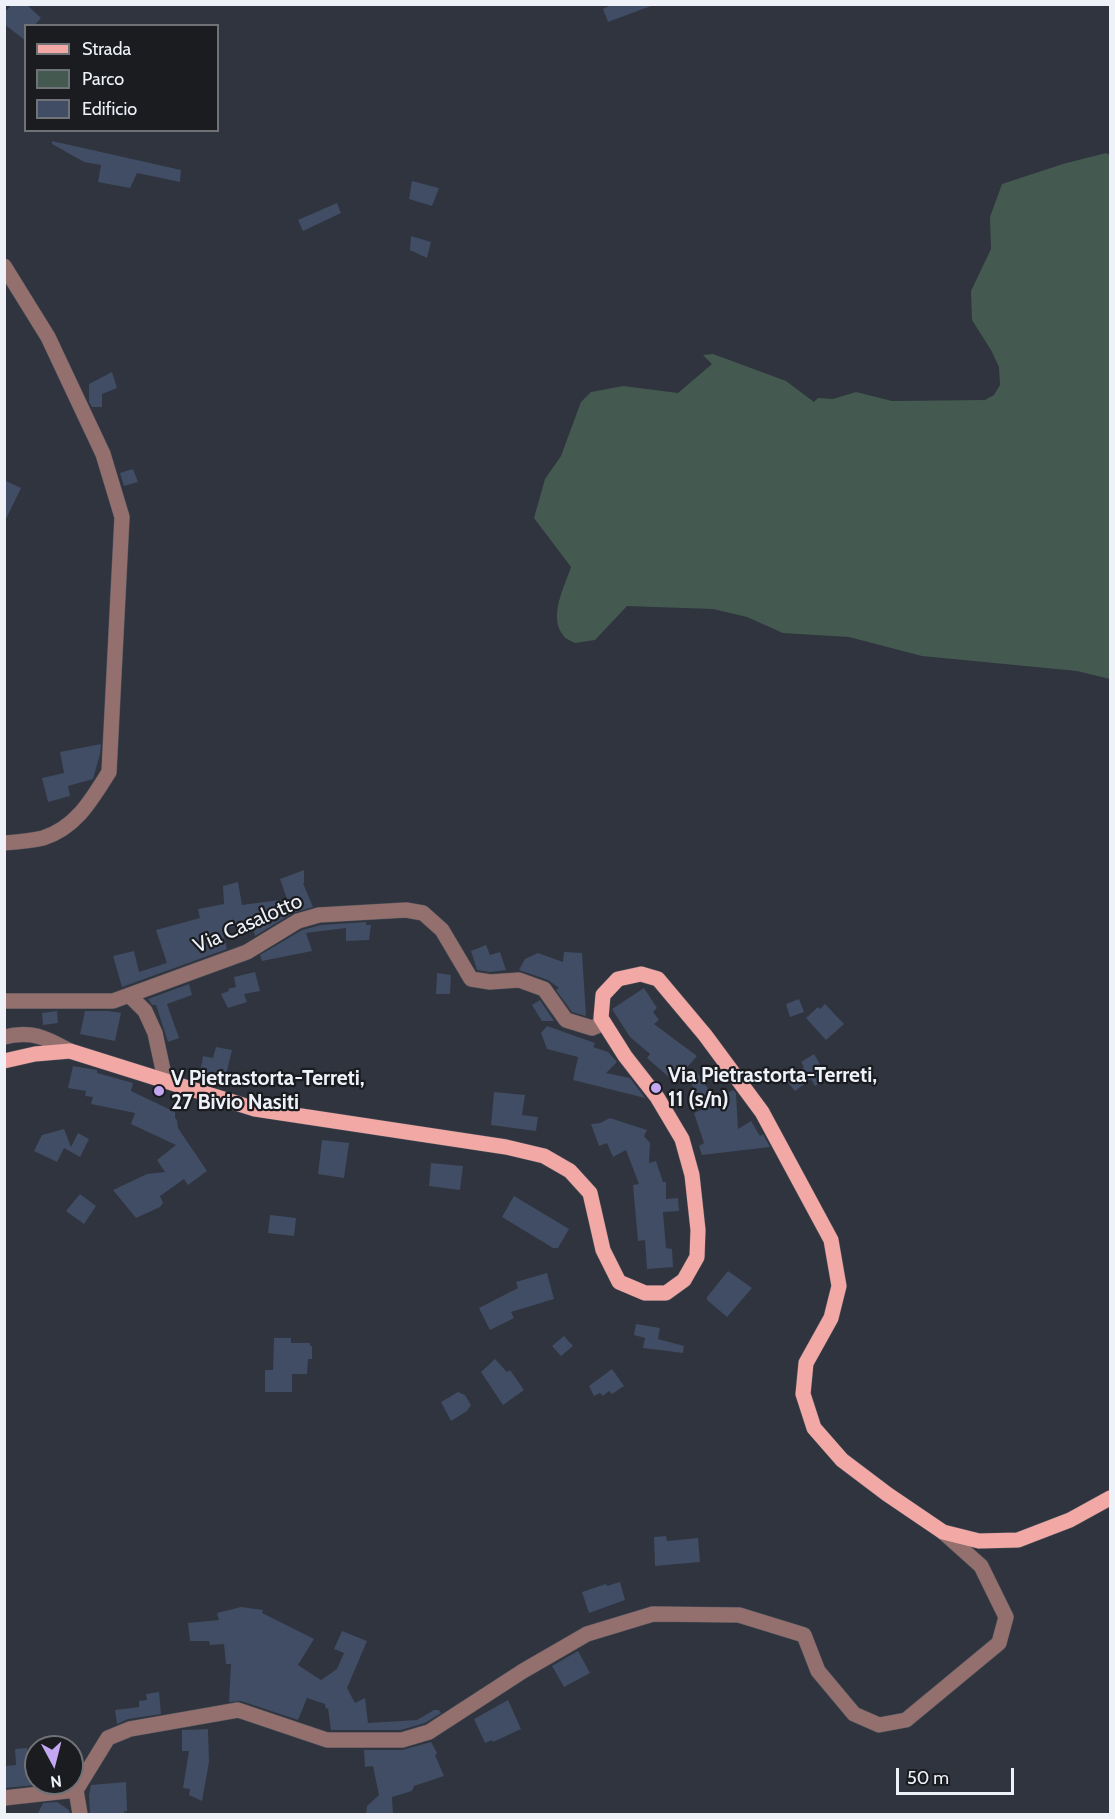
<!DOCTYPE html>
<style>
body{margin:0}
#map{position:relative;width:1115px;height:1819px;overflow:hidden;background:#2f343e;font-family:Cabin,sans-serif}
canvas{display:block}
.frame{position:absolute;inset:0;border:6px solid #eef2f8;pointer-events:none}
.legend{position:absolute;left:24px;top:24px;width:195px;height:108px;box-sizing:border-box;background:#1a1c20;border:2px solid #6f7276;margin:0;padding:8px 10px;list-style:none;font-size:18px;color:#eef2f8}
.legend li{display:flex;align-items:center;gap:12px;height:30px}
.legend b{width:30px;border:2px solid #6f7276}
.north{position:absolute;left:24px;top:1735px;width:60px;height:60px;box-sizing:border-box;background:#1a1c20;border:2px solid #6f7276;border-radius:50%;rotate:173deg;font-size:16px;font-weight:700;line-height:24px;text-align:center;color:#eef2f8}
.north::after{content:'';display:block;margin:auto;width:21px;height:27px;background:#c3a7f2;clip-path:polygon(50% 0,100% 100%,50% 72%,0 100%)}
.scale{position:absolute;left:896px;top:1768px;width:118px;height:27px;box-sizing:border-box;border:3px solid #eef2f8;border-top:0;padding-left:8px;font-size:18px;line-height:21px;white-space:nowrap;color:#eef2f8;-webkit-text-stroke:4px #1a1c20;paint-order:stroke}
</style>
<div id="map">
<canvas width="1115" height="1819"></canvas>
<div class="frame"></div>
<ul class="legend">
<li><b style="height:8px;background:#f2a9a6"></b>Strada</li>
<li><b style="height:16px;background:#445a50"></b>Parco</li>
<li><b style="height:16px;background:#414d64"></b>Edificio</li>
</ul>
<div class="north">N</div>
<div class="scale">50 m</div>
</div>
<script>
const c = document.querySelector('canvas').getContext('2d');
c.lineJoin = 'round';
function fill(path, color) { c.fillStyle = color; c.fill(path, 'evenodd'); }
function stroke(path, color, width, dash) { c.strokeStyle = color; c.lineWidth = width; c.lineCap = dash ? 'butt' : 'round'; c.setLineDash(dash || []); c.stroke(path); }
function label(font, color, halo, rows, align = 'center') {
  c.font = font + ' Cabin,sans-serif'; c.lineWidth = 4.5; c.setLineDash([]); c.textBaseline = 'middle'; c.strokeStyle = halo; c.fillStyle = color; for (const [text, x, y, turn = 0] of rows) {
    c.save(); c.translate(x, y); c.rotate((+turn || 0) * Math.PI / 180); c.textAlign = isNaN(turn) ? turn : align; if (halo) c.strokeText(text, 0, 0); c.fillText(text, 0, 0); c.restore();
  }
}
fill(new Path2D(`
 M1106 153 1110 155V679L1077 671 922 656 849 637 783 633 747 617 713 609 627 606 595 640 575 643C572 641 565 639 563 635 548 616 565 586 571 567L534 518 545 479 561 456 581 402 591 392 623 386 678 393 712 364 703 355 713 354 786 381 814 402 818 398 833 399 856 392 892 401 985 400 994 395 1000 385 999 367 991 350 972 320 971 291 991 249 990 217 1002 184 1063 164Z`), '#445a50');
fill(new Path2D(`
 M12 4H26L41 18 34 26H26V41L4 24V13Z
 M613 4H650L651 6 608 22 603 9Z
 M52 141 181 170 180 182 137 173 130 188 98 182 101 165 84 162 52 144Z
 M412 181 439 188 432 206 409 199Z
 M337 203 341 213 303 231 298 220Z
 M411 236 431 242 427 258 410 250Z
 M112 372 117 388 102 394V407H92L89 402V384Z
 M133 469 138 482 124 486 120 473Z
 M4 480 21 488 4 523Z
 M101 744 100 754 93 779 68 786 70 796 48 802 42 778 64 773 60 752Z
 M304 870V883H303L313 907 293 913 255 936 252 924 222 929 227 949 122 987 113 956 134 951 139 972 167 963 156 930 200 918 198 909 224 904 223 886 238 882 242 905 287 899 280 879Z
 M366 922V925H371L369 940 346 941V928L306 933 312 951 262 961 260 955 302 930 321 925Z
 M486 945 490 955 500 952 506 970 490 972 477 970 471 951Z
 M564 952 582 953 586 1016 572 1012 556 990 559 988 548 980 519 970 525 959 538 953 563 962Z
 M255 972 260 991 244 994 247 1002 228 1008 221 994 229 991 228 989 236 987 234 977Z
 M437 973 451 975 450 994H436Z
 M189 984 192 995 167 1004 179 1038 168 1042 156 1005H152L148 999Z
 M644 988 657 1008 653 1012 659 1020 654 1024 697 1056 684 1071 680 1065 670 1078 647 1058 650 1054 630 1037 612 1009Z
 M799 999 804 1012 790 1017 786 1004Z
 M540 1000 554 1021H542L532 1005Z
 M825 1004 844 1024 826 1040 806 1018 818 1007 820 1009Z
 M57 1011 58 1023 43 1025 42 1013Z
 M85 1011H108L121 1013 115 1041 80 1034Z
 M547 1026 595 1043 593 1047 608 1052 617 1062 606 1073 630 1078 645 1098 573 1080 578 1057 547 1049 541 1033Z
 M216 1047 232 1050 224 1084 199 1078 203 1056 213 1058Z
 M814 1054 828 1078 815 1086 811 1079 795 1091 786 1080 804 1067 801 1062Z
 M73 1066 97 1070V1073L133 1083 131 1091 175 1112V1118L177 1120 178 1128 207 1171 188 1185 184 1179 160 1196 163 1203 160 1207 136 1218 113 1190 147 1174 165 1172 157 1160 176 1145 131 1124 135 1113 91 1104 93 1097 85 1096 86 1091 68 1088Z
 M695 1069 715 1099 733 1090 736 1093 738 1129 751 1121 760 1136 763 1134 770 1147 702 1155 699 1146 704 1143 694 1113 706 1108 686 1075Z
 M494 1092 525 1095 522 1115 538 1117 536 1131 491 1125Z
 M610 1118 647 1130 644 1136 650 1143 649 1163 656 1161 663 1182H666V1199L678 1198 679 1211 663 1212 666 1248 672 1249 673 1267 647 1269 645 1240 638 1241 633 1185 639 1184 626 1150 613 1157 607 1143 599 1146 591 1124 600 1123Z
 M64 1129 71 1147 78 1133 89 1139 80 1157 64 1148 57 1162 34 1151 42 1135Z
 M322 1140 349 1143 344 1178 318 1174Z
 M431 1163 463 1166 460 1190 429 1186Z
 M80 1194 96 1206 84 1224 66 1211Z
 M514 1196 569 1229 558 1248H553L502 1217Z
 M270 1215 296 1218 294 1236 268 1233Z
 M728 1271 752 1288 727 1317 707 1300V1297Z
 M547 1273 554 1299 511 1312 514 1318 490 1330 479 1308 518 1288 516 1282Z
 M636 1324 660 1328 658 1339 684 1346 683 1353 643 1348 645 1338 634 1335Z
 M564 1336 573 1346 561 1356 552 1346Z
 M274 1338H291V1343H310V1346H312V1359H308L307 1374H292V1392H265V1370H273Z
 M495 1359 507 1372 510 1370 524 1390 503 1405 481 1372Z
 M612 1369 624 1386 612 1394 609 1391 603 1396 600 1393 594 1396 589 1386Z
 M458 1392 465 1395 471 1405 467 1411 451 1421 441 1402Z
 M666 1536 667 1541 698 1538 700 1562 655 1566 654 1537Z
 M620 1582 625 1600 589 1613 582 1592 606 1584 607 1586Z
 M241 1607 263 1610 262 1613 314 1639 298 1665 321 1680 337 1669 344 1653 334 1649 342 1631 367 1641 347 1688 355 1703 365 1698 368 1723 417 1720 434 1710H439L441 1713 425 1723 401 1730H331L328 1708 326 1709 325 1704 307 1698 298 1720 241 1701 229 1702 231 1664H226L224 1644 210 1645 209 1641H190L188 1623 219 1620 217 1613Z
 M578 1651 590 1673 564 1687 552 1666Z
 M159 1692 161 1714 128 1719 117 1724 115 1710 139 1707V1701L147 1700 146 1694Z
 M508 1700 521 1729 493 1742 492 1740 485 1743 474 1719Z
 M208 1729 209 1762 202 1801 189 1795 190 1789 183 1788 189 1751H182V1730Z
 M431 1742 437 1753 435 1755 444 1776 414 1786 412 1791 392 1797 393 1815H366L367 1806 379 1795 373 1766 365 1767 364 1750H402Z
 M27 1748V1755H36V1785L4 1788V1766L16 1765 15 1749Z
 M126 1782 127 1811H124L125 1815H90L89 1795 91 1785Z
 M57 1802 69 1810 70 1815H37L43 1803Z`), '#414d64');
const minor = new Path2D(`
 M4 266 48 337 103 454 122 517 109 772C92 799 76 828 43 838 31 841 17 842 4 843
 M129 995 145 1011 155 1033 163 1070 160 1079
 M4 1001H113L247 952 298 921 319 915 406 910 423 913 442 930 471 979 490 982 519 980 544 989 566 1020 592 1028 604 1023
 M4 1037C33 1030 46 1038 70 1051
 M76 1790 80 1814
 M4 1798 76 1790 108 1738 130 1729 238 1710 327 1740H402L429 1732 523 1671 587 1634 653 1614 739 1615 804 1635 818 1671 854 1714 879 1725 906 1720 999 1643 1006 1617 981 1566 943 1532`);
const major = new Path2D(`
 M4 1061 35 1054 70 1051 255 1109 506 1147 544 1156 570 1171 590 1193 603 1250 619 1282 645 1293H666L684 1280 697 1257 698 1230 692 1175 682 1139 657 1097 625 1056 601 1018 603 995 618 979 641 974 658 979 705 1035 762 1112 831 1240 839 1286 831 1318 806 1363 803 1394 814 1428 842 1460 887 1494 943 1532 979 1541 1018 1540 1070 1520 1110 1498`);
stroke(minor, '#4e525c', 16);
stroke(major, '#4e525c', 16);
stroke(minor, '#93706e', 15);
stroke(major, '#f2a9a6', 15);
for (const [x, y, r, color] of [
 [656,1088,6,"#c3a7f2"],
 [159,1091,6,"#c3a7f2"]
]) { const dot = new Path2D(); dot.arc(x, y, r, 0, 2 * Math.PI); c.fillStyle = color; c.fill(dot); stroke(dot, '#1a1c20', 2); }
label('21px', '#eef2f8', '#1a1c20', [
 ["Via Casalotto",248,924,-24]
]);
label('bold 21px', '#eef2f8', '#1a1c20', [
 ["Via Pietrastorta-Terreti,",668,1076],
 ["11 (s/n)",668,1100],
 ["V Pietrastorta-Terreti,",171,1079],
 ["27 Bivio Nasiti",171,1103]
], 'left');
</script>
